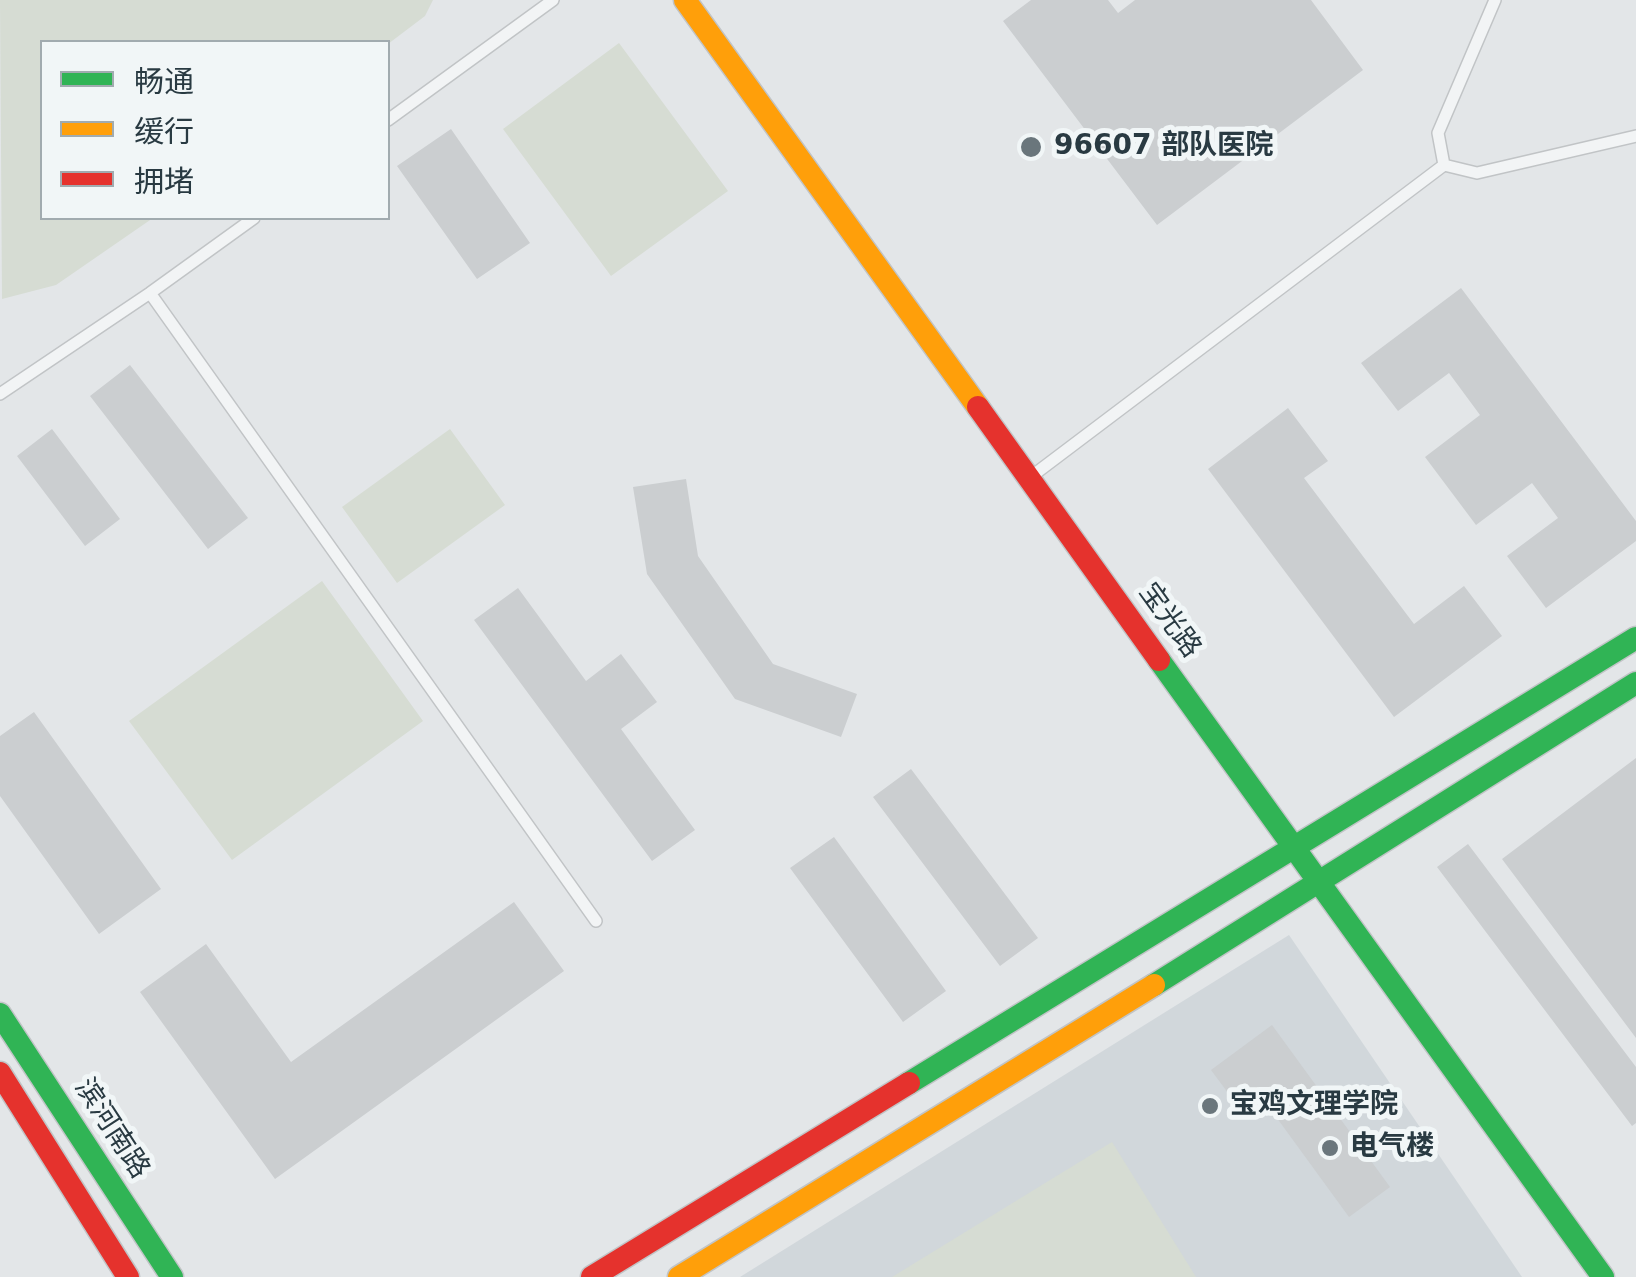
<!DOCTYPE html>
<meta charset="utf-8">
<style>
body{margin:0}
#map{position:relative;width:1636px;height:1277px;overflow:hidden;background:#e3e6e8;font-family:"DejaVu Sans","Noto Sans SC",sans-serif}
canvas{display:block}
.legend{position:absolute;left:40px;top:40px;width:350px;height:180px;box-sizing:border-box;background:#f1f6f7;border:2px solid #a1abaf;margin:0;padding:12px 18px;list-style:none;font-size:30px;color:#293a42}
.legend li{display:flex;align-items:center;gap:20px;height:50px}
.legend b{width:50px;border:2px solid #a1abaf}
</style>
<div id="map">
<canvas width="1636" height="1277"></canvas>
<ul class="legend">
<li><b style="height:12px;background:#30b455"></b>畅通</li>
<li><b style="height:12px;background:#ff9f0a"></b>缓行</li>
<li><b style="height:12px;background:#e5322d"></b>拥堵</li>
</ul>
</div>
<script>
const c = document.querySelector('canvas').getContext('2d');
c.lineJoin = 'round';
function fill(path, color) { c.fillStyle = color; c.fill(path, 'evenodd'); }
function stroke(path, color, width, dash) { c.strokeStyle = color; c.lineWidth = width; c.lineCap = dash ? 'butt' : 'round'; c.setLineDash(dash || []); c.stroke(path); }
function label(font, color, halo, rows, align = 'center') {
  c.font = font + ' "DejaVu Sans","Noto Sans SC",sans-serif'; c.lineWidth = 10; c.setLineDash([]); c.textBaseline = 'middle'; c.strokeStyle = halo; c.fillStyle = color; for (const [text, x, y, turn = 0] of rows) {
    c.save(); c.translate(x, y); c.rotate((+turn || 0) * Math.PI / 180); c.textAlign = isNaN(turn) ? turn : align; if (halo) c.strokeText(text, 0, 0); c.fillText(text, 0, 0); c.restore();
  }
}
fill(new Path2D(`
 M1289 935 1522 1277H740Z`), '#d1d7db');
fill(new Path2D(`
 M0 0H433L425 16 388 44 42 42V218H153L56 285 2 299Z
 M619 43 728 191 611 276 503 129Z
 M450 429 505 505 397 583 342 507Z
 M322 581 423 721 232 860 129 721Z
 M1112 1142 1196 1277H892Z`), '#d6dcd3');
fill(new Path2D(`
 M1031 0H1108L1118 13 1135 0H1311L1363 70 1157 225 1003 21Z
 M451 129 530 243 477 279 397 166Z
 M1461 288 1636 521V541L1546 608 1507 556 1558 518 1532 483 1476 525 1425 457 1480 415 1449 373 1398 411 1361 363Z
 M130 365 248 518 208 549 90 396Z
 M1288 408 1328 461 1304 478 1414 624 1464 586 1502 636 1394 717 1208 469Z
 M52 429 120 519 85 546 17 456Z
 M686 479 698 556 773 664 857 694 841 737 735 699 647 574 633 487Z
 M518 588 586 681 621 654 657 702 621 729 695 830 652 861 474 620Z
 M34 712 161 889 99 934 0 796V736Z
 M1636 758V1038L1502 859Z
 M911 769 1038 938 1000 966 873 797Z
 M834 837 946 991 903 1022 790 868Z
 M1468 844 1636 1067V1123L1632 1126 1437 867Z
 M514 902 564 971 275 1179 140 992 206 944 291 1062Z
 M1272 1025 1390 1187 1349 1217 1266 1103 1240 1109 1211 1070Z`), '#cbced0');
const lane = new Path2D(`
 M388 120 553 0
 M1444 165 1477 173 1636 136
 M1444 165 1438 133 1495 0
 M150 293 596 921
 M0 394 150 293 254 218
 M1032 476 1444 165`);
const fast = new Path2D(`
 M1159 660 1603 1277
 M1154 985 1636 683
 M0 1014 172 1277
 M909 1083 1636 638`);
const slow = new Path2D(`
 M685 0 978 407
 M679 1277 1154 985`);
const jam = new Path2D(`
 M978 407 1159 660
 M0 1073 128 1277
 M592 1277 909 1083`);
stroke(lane, '#c1c4c6', 14);
stroke(fast, '#c1c4c6', 25);
stroke(slow, '#c1c4c6', 25);
stroke(jam, '#c1c4c6', 25);
stroke(lane, '#f2f4f5', 11);
stroke(fast, '#30b455', 22);
stroke(slow, '#ff9f0a', 22);
stroke(jam, '#e5322d', 22);
for (const [x, y, r, color] of [
 [1031,147,12,"#6a767c"],
 [1210,1106,10,"#6a767c"],
 [1330,1148,10,"#6a767c"]
]) { const dot = new Path2D(); dot.arc(x, y, r, 0, 2 * Math.PI); c.fillStyle = color; c.fill(dot); stroke(dot, '#f1f6f7', 4); }
label('bold 28px', '#293a42', '#f1f6f7', [
 ["96607 部队医院",1054,147],
 ["宝鸡文理学院",1230,1106],
 ["电气楼",1350,1148]
], 'left');
label('28px', '#293a42', '#f1f6f7', [
 ["宝光路",1169,621,54],
 ["滨河南路",111,1129,57]
]);
</script>
